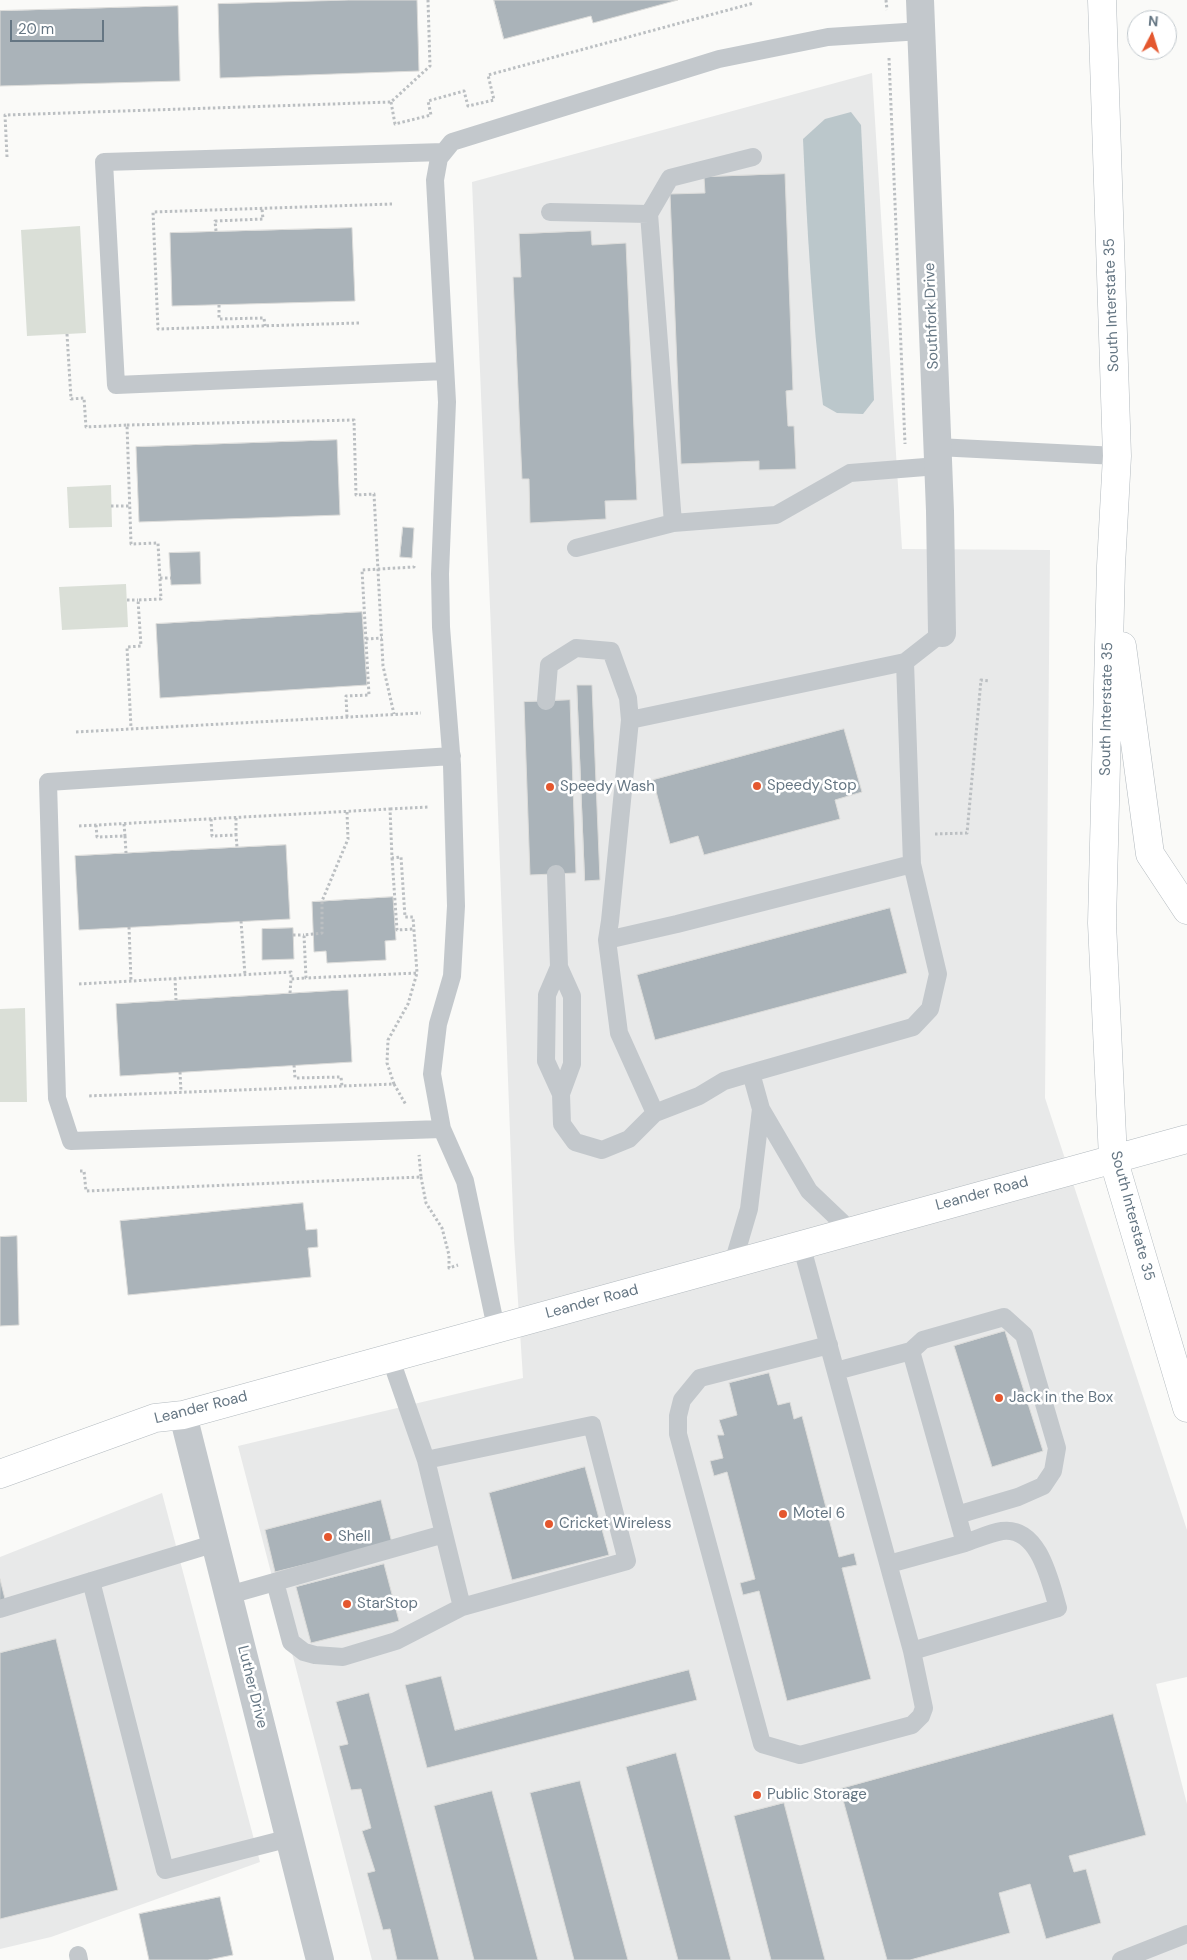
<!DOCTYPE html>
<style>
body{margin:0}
#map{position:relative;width:1187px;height:1960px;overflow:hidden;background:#fafaf8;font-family:"DM Sans",sans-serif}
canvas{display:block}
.north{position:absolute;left:1127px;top:10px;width:50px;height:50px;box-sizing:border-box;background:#fff;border:1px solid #c1c8cd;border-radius:50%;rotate:5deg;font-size:14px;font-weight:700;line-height:20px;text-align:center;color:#657683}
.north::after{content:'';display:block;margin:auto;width:18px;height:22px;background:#e4572e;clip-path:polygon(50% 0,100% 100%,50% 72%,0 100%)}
.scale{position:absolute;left:10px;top:20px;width:94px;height:22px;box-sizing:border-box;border:2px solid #657683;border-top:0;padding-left:6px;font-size:15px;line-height:18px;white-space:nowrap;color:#657683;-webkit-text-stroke:4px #fff;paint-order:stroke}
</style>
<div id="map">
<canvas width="1187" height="1960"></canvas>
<div class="north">N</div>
<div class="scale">20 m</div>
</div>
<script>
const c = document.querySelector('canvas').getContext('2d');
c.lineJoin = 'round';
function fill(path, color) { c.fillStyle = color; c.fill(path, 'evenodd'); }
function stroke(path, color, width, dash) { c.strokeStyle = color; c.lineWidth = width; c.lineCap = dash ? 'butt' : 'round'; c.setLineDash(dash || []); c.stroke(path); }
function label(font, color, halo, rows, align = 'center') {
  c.font = font + ' "DM Sans",sans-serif'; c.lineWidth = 5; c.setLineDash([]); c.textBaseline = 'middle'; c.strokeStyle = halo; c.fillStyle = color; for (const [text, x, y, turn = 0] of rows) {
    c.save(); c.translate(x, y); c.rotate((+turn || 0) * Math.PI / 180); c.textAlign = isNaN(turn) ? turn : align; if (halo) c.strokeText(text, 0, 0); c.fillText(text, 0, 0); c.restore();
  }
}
fill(new Path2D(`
 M872 73 902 549 1050 550 1045 1098 1187 1530V1677L1156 1684 1187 1804V1960H372L238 1446 523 1378 514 1239 492 654 472 182Z
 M162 1493 260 1862 51 1937 0 1949V1557Z`), '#e8e9e9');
fill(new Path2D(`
 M80 226 86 333 27 336 21 230Z
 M111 485 112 527 69 528 67 487Z
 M126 584 128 627 62 630 59 587Z
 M25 1008 27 1102H0V1009Z`), '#dadfd7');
fill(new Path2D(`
 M851 112 861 125 874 400 863 414 837 413 823 405C812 316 807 228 803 139L825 119Z`), '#bbc7cb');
const building = new Path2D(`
 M349 0H417L419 71 220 78 218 4Z
 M494 0H678L593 23 591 16 504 39Z
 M178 6 180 81 0 86V11Z
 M785 174 793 390 786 391 788 426H794L796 469 759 470V461L681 464 670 194 705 193 704 177Z
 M352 228 355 301 172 306 170 233Z
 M591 231 592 245 626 243 637 500 605 501 606 519 530 523 529 479H522L513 277H521L519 234Z
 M337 440 340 515 139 522 136 447Z
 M403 527 414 528 412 558 400 557Z
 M200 552 201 584 171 585 169 553Z
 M362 612 367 685 160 698 156 624Z
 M577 685H592L600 880 585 881Z
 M570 700 576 873 530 875 524 702Z
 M844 729 862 792 835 800 840 819 704 855 698 836 670 844 653 780Z
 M286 845 290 919 79 930 75 856Z
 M393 897 396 940 385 941 386 960 327 963 326 951 314 952 312 902Z
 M890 908 907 973 655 1040 637 975Z
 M293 928 294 959 262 960V929Z
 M348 990 352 1062 120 1076 116 1004Z
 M303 1203 306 1230 317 1229 318 1247 308 1248 311 1277 128 1295 120 1221Z
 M17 1236 19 1325 0 1326V1237Z
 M1005 1331 1043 1451 992 1467 954 1346Z
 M769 1373 778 1405 790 1402 794 1419 802 1416 839 1557 854 1553 857 1565 842 1568 871 1679 787 1701 759 1591 743 1595 740 1583 755 1579 727 1472 714 1476 710 1461 723 1458 717 1435H724L719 1420 737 1415 729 1383Z
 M585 1467 609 1555 512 1580 489 1493Z
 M381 1500 392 1543 275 1572 265 1530Z
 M384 1564 399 1621 311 1643 296 1587Z
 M0 1579 5 1599 0 1601Z
 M56 1639 118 1890 0 1919V1653Z
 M689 1670 697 1700 427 1768 405 1685 441 1676 455 1730Z
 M369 1693 439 1960H397L390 1929 383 1930 367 1873 375 1871 362 1831 371 1828 361 1789 351 1790 339 1746 348 1744 336 1702Z
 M1113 1714 1146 1835 1069 1856 1074 1872 1086 1869 1101 1923 1046 1939 1030 1884 999 1893 1010 1933 910 1960H887L840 1789Z
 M676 1753 731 1960H678L626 1767Z
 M580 1781 628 1960H574L530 1793Z
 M492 1791 538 1960H474L434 1806Z
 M784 1803 825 1960H771L734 1816Z
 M220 1897 233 1955 208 1960H149L139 1914Z`);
fill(building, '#aab3b9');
stroke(building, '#dcdcda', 1);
const secondary = new Path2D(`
 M1102 0 1117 456 1111 566 1102 923 1113 1158 1187 1408
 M1122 646 1150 854 1187 910
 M0 1474 155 1418 183 1415 1187 1139`);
stroke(secondary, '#b3babf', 29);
stroke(new Path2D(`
 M886 0 887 10
 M889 58 905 444
 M391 102 395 124 431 115 428 101 464 91 468 106 494 100 488 75 754 3
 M7 157 5 115 391 102 430 66 428 0
 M216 231 215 221 263 219 262 209
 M219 305V319L264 318 265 326
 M359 323 158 329 153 212 392 204
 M67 334 71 399 84 398 86 427 127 425 131 544 158 543 161 599 138 600 141 646 127 647 131 728
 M127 425 354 420 356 495 374 494 383 666 394 714
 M111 506H129
 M160 578H171
 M127 600H138
 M366 639 382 638
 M347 717 346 696 369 695 362 570 414 567V566
 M76 732 421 713
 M390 809 429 807
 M347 812 348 839 322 901V933L304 935 306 978 417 973
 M236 818V835
 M211 819 212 836 236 835 237 847
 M124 824 125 836
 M96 825 97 837 125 836 126 853
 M79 826 390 809 392 858 401 857 405 917H413L417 973 408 1004 388 1040 387 1063 394 1084 87 1096
 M935 834 967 833 981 680 990 681
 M392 858 397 930 414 929
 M241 921 245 975
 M129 927 131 981
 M293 935H304
 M175 978 176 1000
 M79 984 291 972V979L306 978
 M290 993 291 979
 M294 1065 295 1078 341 1077 342 1086
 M180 1072 181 1092
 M394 1084 406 1105
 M80 1171H84L86 1191 421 1177 419 1155
 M421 1177 426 1203 442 1228 449 1255V1268L458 1265`), '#bbbfc2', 3, [2.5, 2.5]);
stroke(new Path2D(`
 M444 152 104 162 116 385 445 371
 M550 212 649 214 670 178 753 157
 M649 214 673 523
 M937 447 1117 456
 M576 548 673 523 776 515 850 473 938 466
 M905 662 942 633
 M546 701 549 665 576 648 611 651 628 698 630 720 610 921 607 940 619 1033 655 1113
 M630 720 905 662 912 864
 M556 874 559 967 572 996V1064L561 1094
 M607 940 677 924 912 864 938 974 930 1009 913 1027 751 1073 761 1109 809 1191 851 1231
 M559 967 547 995 546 1061 561 1094 562 1124 575 1142 602 1150 629 1139 655 1113 699 1096 724 1081 751 1073
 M442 1129 71 1141 57 1098 48 782 452 756
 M801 1244 912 1651 924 1708 921 1716 912 1725 800 1755 762 1744 678 1434V1416L682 1400 700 1378 829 1345
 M733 1263 749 1209 761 1109
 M496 1328 465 1181 442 1129 432 1074 438 1024 452 976 456 906 452 765 441 627 440 574 447 402 435 180 439 158 452 142 719 59 828 37 921 31
 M911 1351 923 1340 1004 1317 1024 1335 1057 1448 1053 1471 1043 1486 1018 1497 957 1515
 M836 1371 911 1351 965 1543 889 1564
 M426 1460 592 1425 627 1561 462 1607 444 1534
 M91 1581 165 1870 290 1838
 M275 1582 291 1642 304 1652 315 1655 343 1657 396 1641 462 1607
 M229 1595 444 1534 426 1460 390 1357
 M0 1609 216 1543
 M912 1651 1058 1608C1050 1581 1039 1526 1002 1531 990 1533 977 1539 965 1543
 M78 1955 79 1960
 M1121 1960 1187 1934`), '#c3c8cc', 18);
stroke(new Path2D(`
 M920 0 940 511 942 633
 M183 1415 320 1960`), '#c3c8cc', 28);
stroke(secondary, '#fff', 28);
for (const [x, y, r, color] of [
 [757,786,5,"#e4572e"],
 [550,787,5,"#e4572e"],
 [999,1398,5,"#e4572e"],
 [783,1514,5,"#e4572e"],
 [549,1524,5,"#e4572e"],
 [328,1537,5,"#e4572e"],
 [347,1604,5,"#e4572e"],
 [757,1795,5,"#e4572e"]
]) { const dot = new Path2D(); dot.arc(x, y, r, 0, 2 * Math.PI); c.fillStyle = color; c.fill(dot); stroke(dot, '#fff', 2); }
label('15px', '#657683', '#fff', [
 ["South Interstate 35",1112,305,-92],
 ["Southfork Drive",932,316,-92],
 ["South Interstate 35",1107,709,-89],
 ["Leander Road",982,1194,-15],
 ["South Interstate 35",1132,1216,75],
 ["Leander Road",592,1302,-15],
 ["Leander Road",201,1408,-14],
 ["Luther Drive",252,1687,76]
]);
label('15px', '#657683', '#fff', [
 ["Speedy Stop",767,786],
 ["Speedy Wash",560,787],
 ["Jack in the Box",1009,1398],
 ["Motel 6",793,1514],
 ["Cricket Wireless",559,1524],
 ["Shell",338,1537],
 ["StarStop",357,1604],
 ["Public Storage",767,1795]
], 'left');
</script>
